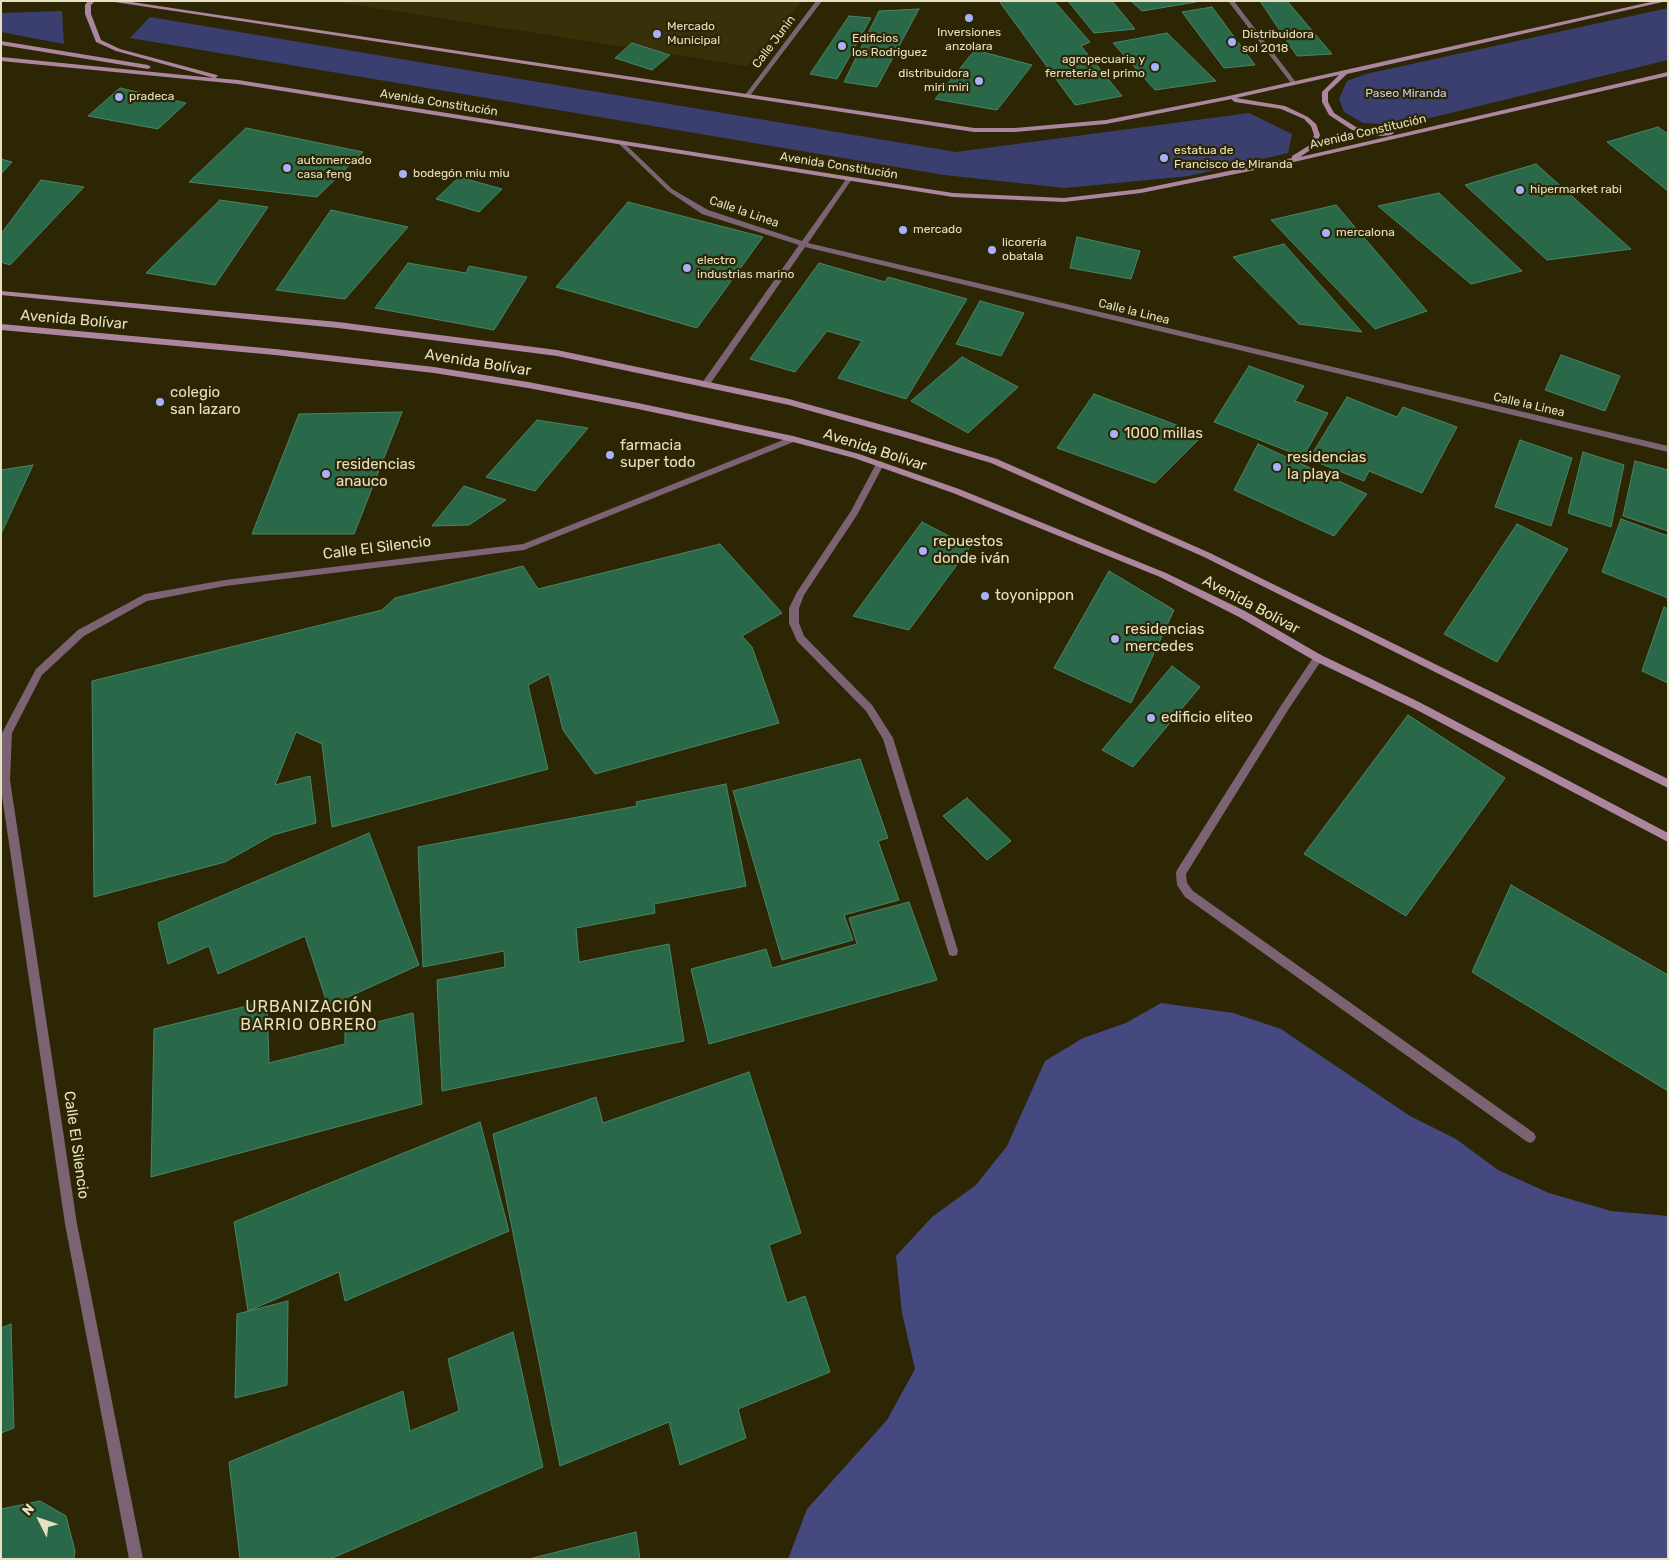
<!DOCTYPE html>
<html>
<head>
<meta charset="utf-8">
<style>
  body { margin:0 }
  #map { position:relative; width:1669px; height:1560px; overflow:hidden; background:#2d2605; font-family:Rubik,sans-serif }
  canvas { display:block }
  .frame { position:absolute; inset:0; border:2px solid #e7e1c1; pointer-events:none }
  .north { position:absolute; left:15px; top:1495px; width:50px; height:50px; -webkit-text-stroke:4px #2d2605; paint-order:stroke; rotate:311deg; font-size:14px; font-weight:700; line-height:20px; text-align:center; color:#e7e1c1 }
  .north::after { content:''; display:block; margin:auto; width:18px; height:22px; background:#e7e1c1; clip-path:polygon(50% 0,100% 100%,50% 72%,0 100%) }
</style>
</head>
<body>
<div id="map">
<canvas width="1669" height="1560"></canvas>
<div class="frame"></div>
<div class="north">N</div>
</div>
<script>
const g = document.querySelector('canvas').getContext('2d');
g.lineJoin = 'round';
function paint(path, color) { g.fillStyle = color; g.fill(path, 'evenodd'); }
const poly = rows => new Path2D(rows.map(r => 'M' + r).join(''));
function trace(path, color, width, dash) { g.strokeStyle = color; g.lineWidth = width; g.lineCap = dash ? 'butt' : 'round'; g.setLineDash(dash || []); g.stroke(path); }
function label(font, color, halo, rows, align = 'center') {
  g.font = font + ' Rubik,sans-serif'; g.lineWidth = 4.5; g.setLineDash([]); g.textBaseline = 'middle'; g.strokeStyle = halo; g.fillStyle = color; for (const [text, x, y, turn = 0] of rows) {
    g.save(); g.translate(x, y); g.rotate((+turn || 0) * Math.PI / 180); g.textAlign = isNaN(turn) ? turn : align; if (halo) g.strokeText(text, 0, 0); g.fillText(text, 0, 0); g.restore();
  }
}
const built = poly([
  [330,1,803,1,747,66]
]);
const green = poly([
  [1668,8,1668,60,1401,125,1363,123,1344,112,1339,99,1347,81,1366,74],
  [62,11,64,44,1,32,1,13],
  [150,17,956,152,1249,113,1292,134,1288,153,1189,176,1065,188,944,175,130,38]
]);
const forest = poly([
  [1161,1003,1233,1013,1281,1029,1410,1116,1456,1139,1498,1170,1549,1193,1611,1211,1668,1216,1668,1559,788,1559,807,1509,887,1420,915,1369,902,1313,896,1256,932,1217,976,1185,1007,1146,1045,1061,1083,1038,1126,1023]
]);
const building = poly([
  [999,1,1054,1,1090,42,1081,46,1122,96,1075,105,999,1],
  [1068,1,1112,1,1135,29,1094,33,1068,1],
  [1131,1,1196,1,1196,2,1142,11,1131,1],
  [1260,1,1287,1,1332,54,1297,56,1260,1],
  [1212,7,1255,65,1224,68,1182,12,1212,7],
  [919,9,877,87,844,82,879,11,919,9],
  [849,16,871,18,837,79,810,74,849,16],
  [1167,33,1216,81,1155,90,1113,43,1167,33],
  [632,43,670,55,652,70,615,58,632,43],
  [975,50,1032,65,997,110,935,99,975,50],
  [120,88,186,103,158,129,88,116,120,88],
  [1658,127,1668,134,1668,191,1607,142,1658,127],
  [246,128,363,152,317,197,189,182,246,128],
  [1,159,12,162,1,174,1,159],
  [1536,164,1631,249,1547,260,1465,185,1536,164],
  [459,177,502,189,479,212,436,199,459,177],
  [41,180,84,187,10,265,1,262,1,234,41,180],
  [1439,193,1522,271,1471,284,1378,206,1439,193],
  [220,200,268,207,215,285,146,273,220,200],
  [628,202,763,237,697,328,556,287,628,202],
  [1336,205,1427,311,1375,329,1271,220,1336,205],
  [331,210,408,227,345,299,276,290,331,210],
  [1077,237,1140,251,1131,279,1070,268,1077,237],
  [1284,244,1362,332,1299,324,1233,257,1284,244],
  [408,263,466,273,469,266,527,277,494,330,375,308,408,263],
  [819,263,885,282,888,277,967,299,906,399,838,378,862,341,827,331,795,372,750,359,819,263],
  [980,301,1024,313,1001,356,956,344,980,301],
  [1561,355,1620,376,1605,411,1545,390,1561,355],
  [962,357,1018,387,968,433,911,401,962,357],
  [1249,366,1304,386,1295,401,1328,413,1303,457,1214,422,1249,366],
  [1094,394,1203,435,1155,483,1057,448,1094,394],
  [1347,397,1397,417,1403,407,1457,427,1422,493,1369,471,1364,481,1309,459,1347,397],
  [402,412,354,534,252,534,299,414,402,412],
  [537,420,588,428,535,491,486,477,537,420],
  [1520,440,1572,458,1551,526,1495,507,1520,440],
  [1258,444,1367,494,1334,536,1234,490,1258,444],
  [1583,452,1624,465,1611,527,1568,513,1583,452],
  [1635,461,1668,470,1668,531,1623,516,1635,461],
  [33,465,1,534,1,470,33,465],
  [464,486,506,500,469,525,432,526,464,486],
  [1621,519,1668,536,1668,598,1602,572,1621,519],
  [922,522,970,547,909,630,853,616,922,522],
  [1517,524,1568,549,1497,662,1444,634,1517,524],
  [720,544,782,613,742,636,752,647,779,723,595,774,563,730,549,674,528,685,548,769,332,827,322,744,296,732,275,785,310,776,316,823,273,835,225,862,94,897,92,681,382,610,395,598,523,566,538,589,720,544],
  [1109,571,1174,610,1131,703,1054,668,1109,571],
  [1664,607,1668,609,1668,683,1642,671,1664,607],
  [1172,666,1200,687,1133,767,1102,750,1172,666],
  [1408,715,1505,778,1406,916,1304,854,1408,715],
  [860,759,888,838,878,841,899,900,844,915,853,940,782,960,733,791,860,759],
  [726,784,746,886,654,904,655,913,576,928,579,962,669,944,684,1041,442,1091,437,980,505,967,504,951,423,967,418,847,637,806,636,802,726,784],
  [967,798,1011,841,987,860,943,816,967,798],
  [369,833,419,965,328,1006,305,936,218,974,209,946,168,964,158,923,369,833],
  [1511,885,1668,975,1668,1091,1472,972,1511,885],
  [909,902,937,980,709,1044,691,969,766,949,772,968,857,944,849,918,909,902],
  [267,1001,269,1063,345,1044,345,1030,413,1013,422,1104,151,1177,154,1029,267,1001],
  [749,1072,801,1233,769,1245,787,1303,805,1296,830,1372,738,1409,746,1438,680,1465,669,1422,560,1466,493,1134,596,1097,603,1123,749,1072],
  [480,1122,509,1231,345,1301,339,1272,248,1311,234,1222,480,1122],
  [288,1301,287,1385,235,1398,237,1314,288,1301],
  [11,1324,14,1428,1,1433,1,1328,11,1324],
  [513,1332,543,1467,330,1559,240,1559,229,1462,403,1391,410,1431,459,1411,448,1359,513,1332],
  [40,1501,66,1516,75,1551,74,1559,1,1559,1,1509,40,1501],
  [636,1532,640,1559,529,1559,636,1532]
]);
const lane = poly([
  [880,461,884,464,857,515,804,595,799,608,799,623,804,636,872,705,893,738,958,951,957,955,953,956,949,955,948,951,883,739,866,711,797,641,789,623,789,608,797,592,851,511,877,462,880,461],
  [1318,654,1321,655,1323,658,1321,661,1288,710,1186,874,1187,883,1193,891,1534,1133,1536,1137,1534,1141,1530,1143,1526,1141,1185,897,1177,885,1176,873,1177,870,1282,704,1315,655,1318,654]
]);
const street = poly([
  [816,1,822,1,749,97,745,97,745,95,816,1],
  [1228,1,1234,1,1295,81,1295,83,1291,83,1228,1],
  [619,142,623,142,672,189,708,210,802,241,847,178,849,177,852,179,808,243,1668,446,1668,452,805,247,708,387,702,387,702,383,799,245,702,214,668,191,619,144,619,142],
  [793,436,797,439,796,441,524,550,225,586,147,601,84,636,42,675,12,733,10,780,77,1224,143,1559,129,1559,65,1224,1,789,2,733,36,669,78,630,145,594,225,580,523,544,793,436]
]);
const secondary = poly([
  [88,1,95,1,91,5,91,14,101,40,120,49,217,75,218,76,215,78,238,80,953,193,1064,198,1141,189,1292,158,1292,156,1310,145,1314,135,1311,126,1304,119,1281,109,1235,102,1233,101,1232,99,1106,124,1015,132,974,132,108,1,125,1,974,128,1015,128,1106,120,1224,97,1655,1,1667,1,1347,74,1328,92,1328,102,1334,113,1356,127,1381,132,1393,132,1394,133,1391,135,1381,136,1352,130,1329,115,1322,102,1322,92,1339,75,1236,98,1285,106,1308,117,1316,124,1320,135,1316,146,1300,157,1668,72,1668,76,1285,164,1141,193,1064,202,953,197,238,84,1,61,1,57,214,78,116,51,96,42,85,14,85,5,88,1],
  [1,41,148,65,151,67,148,69,1,45,1,41],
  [1,291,338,322,557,350,789,399,911,433,997,459,1210,553,1668,779,1668,788,1204,557,991,463,907,438,789,405,557,356,338,328,1,295,1,291],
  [1,324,275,349,434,367,528,382,638,403,793,436,859,454,959,489,1166,573,1245,611,1321,655,1419,702,1668,833,1668,842,1413,708,1315,661,1239,617,1160,577,953,493,854,458,793,442,638,409,528,388,434,373,275,355,1,330,1,324]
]);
const markers = [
  [969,18,5,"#a7b1fc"],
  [657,34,5,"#a7b1fc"],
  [1232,42,5,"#a7b1fc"],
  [842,46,5,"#a7b1fc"],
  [1155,67,5,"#a7b1fc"],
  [979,81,5,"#a7b1fc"],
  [119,97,5,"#a7b1fc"],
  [1164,158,5,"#a7b1fc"],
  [287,168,5,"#a7b1fc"],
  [403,174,5,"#a7b1fc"],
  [1520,190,5,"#a7b1fc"],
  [903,230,5,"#a7b1fc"],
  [1326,233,5,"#a7b1fc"],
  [992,250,5,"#a7b1fc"],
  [687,268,5,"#a7b1fc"],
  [160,402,5,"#a7b1fc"],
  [1114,434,5,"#a7b1fc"],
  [610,455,5,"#a7b1fc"],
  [1277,467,5,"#a7b1fc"],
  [326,474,5,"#a7b1fc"],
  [923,551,5,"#a7b1fc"],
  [985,596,5,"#a7b1fc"],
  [1115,639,5,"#a7b1fc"],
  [1151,718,5,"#a7b1fc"]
];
const farPoinames = [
  ["Mercado",667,27],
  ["Municipal",667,41],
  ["Inversiones",969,33,"center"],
  ["anzolara",969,47,"center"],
  ["Distribuidora",1242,35],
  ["sol 2018",1242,49],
  ["Edificios",852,39],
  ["los Rodriguez",852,53],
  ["agropecuaria y",1145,60,"right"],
  ["ferretería el primo",1145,74,"right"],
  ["distribuidora",969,74,"right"],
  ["miri miri",969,88,"right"],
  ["pradeca",129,97],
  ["estatua de",1174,151],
  ["Francisco de Miranda",1174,165],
  ["automercado",297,161],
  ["casa feng",297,175],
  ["bodegón miu miu",413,174],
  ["hipermarket rabi",1530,190],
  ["mercado",913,230],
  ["mercalona",1336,233],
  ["licorería",1002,243],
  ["obatala",1002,257],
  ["electro",697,261],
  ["industrias marino",697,275]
];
const farStreetnames = [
  ["Calle Junin",774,42,-53],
  ["Avenida Constitución",439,103,9],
  ["Avenida Constitución",1368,132,-13],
  ["Avenida Constitución",839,166,9],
  ["Calle la Linea",744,212,19],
  ["Calle la Linea",1134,312,14],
  ["Calle la Linea",1529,405,13]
];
const farParknames = [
  ["Paseo Miranda",1406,94]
];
const streetNames = [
  ["Avenida Bolívar",74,320,5],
  ["Avenida Bolívar",478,363,9],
  ["Avenida Bolívar",875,450,18],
  ["Calle El Silencio",377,548,-7],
  ["Avenida Bolívar",1251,605,28],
  ["Calle El Silencio",76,1145,82]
];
const poiNames = [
  ["colegio",170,393],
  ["san lazaro",170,410],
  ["1000 millas",1124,434],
  ["farmacia",620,446],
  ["super todo",620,463],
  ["residencias",1287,458],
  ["la playa",1287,475],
  ["residencias",336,465],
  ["anauco",336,482],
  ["repuestos",933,542],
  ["donde iván",933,559],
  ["toyonippon",995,596],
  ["residencias",1125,630],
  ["mercedes",1125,647],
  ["edificio eliteo",1161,718]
];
const neighbourhoodNames = [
  ["URBANIZACIÓN",309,1007],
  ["BARRIO OBRERO",309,1025]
];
paint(built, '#383009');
paint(green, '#3b3f6f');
paint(forest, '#45497f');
paint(building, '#296848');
trace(building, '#488664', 1);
paint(lane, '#7b6373');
paint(street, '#7b6373');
paint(secondary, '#ac859f');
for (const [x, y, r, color] of markers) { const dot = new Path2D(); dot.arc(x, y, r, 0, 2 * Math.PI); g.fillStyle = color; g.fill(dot); trace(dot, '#2d2605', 2); }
label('12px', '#e7e1c1', '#2d2605', farPoinames, 'left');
label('12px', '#e7e1c1', '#2d2605', farStreetnames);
label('12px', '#c9cef0', '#2d2605', farParknames);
label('15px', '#e7e1c1', '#2d2605', streetNames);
label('15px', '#e7e1c1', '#2d2605', poiNames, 'left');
g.letterSpacing = '1px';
label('16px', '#e7e1c1', '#2d2605', neighbourhoodNames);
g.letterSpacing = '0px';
</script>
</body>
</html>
